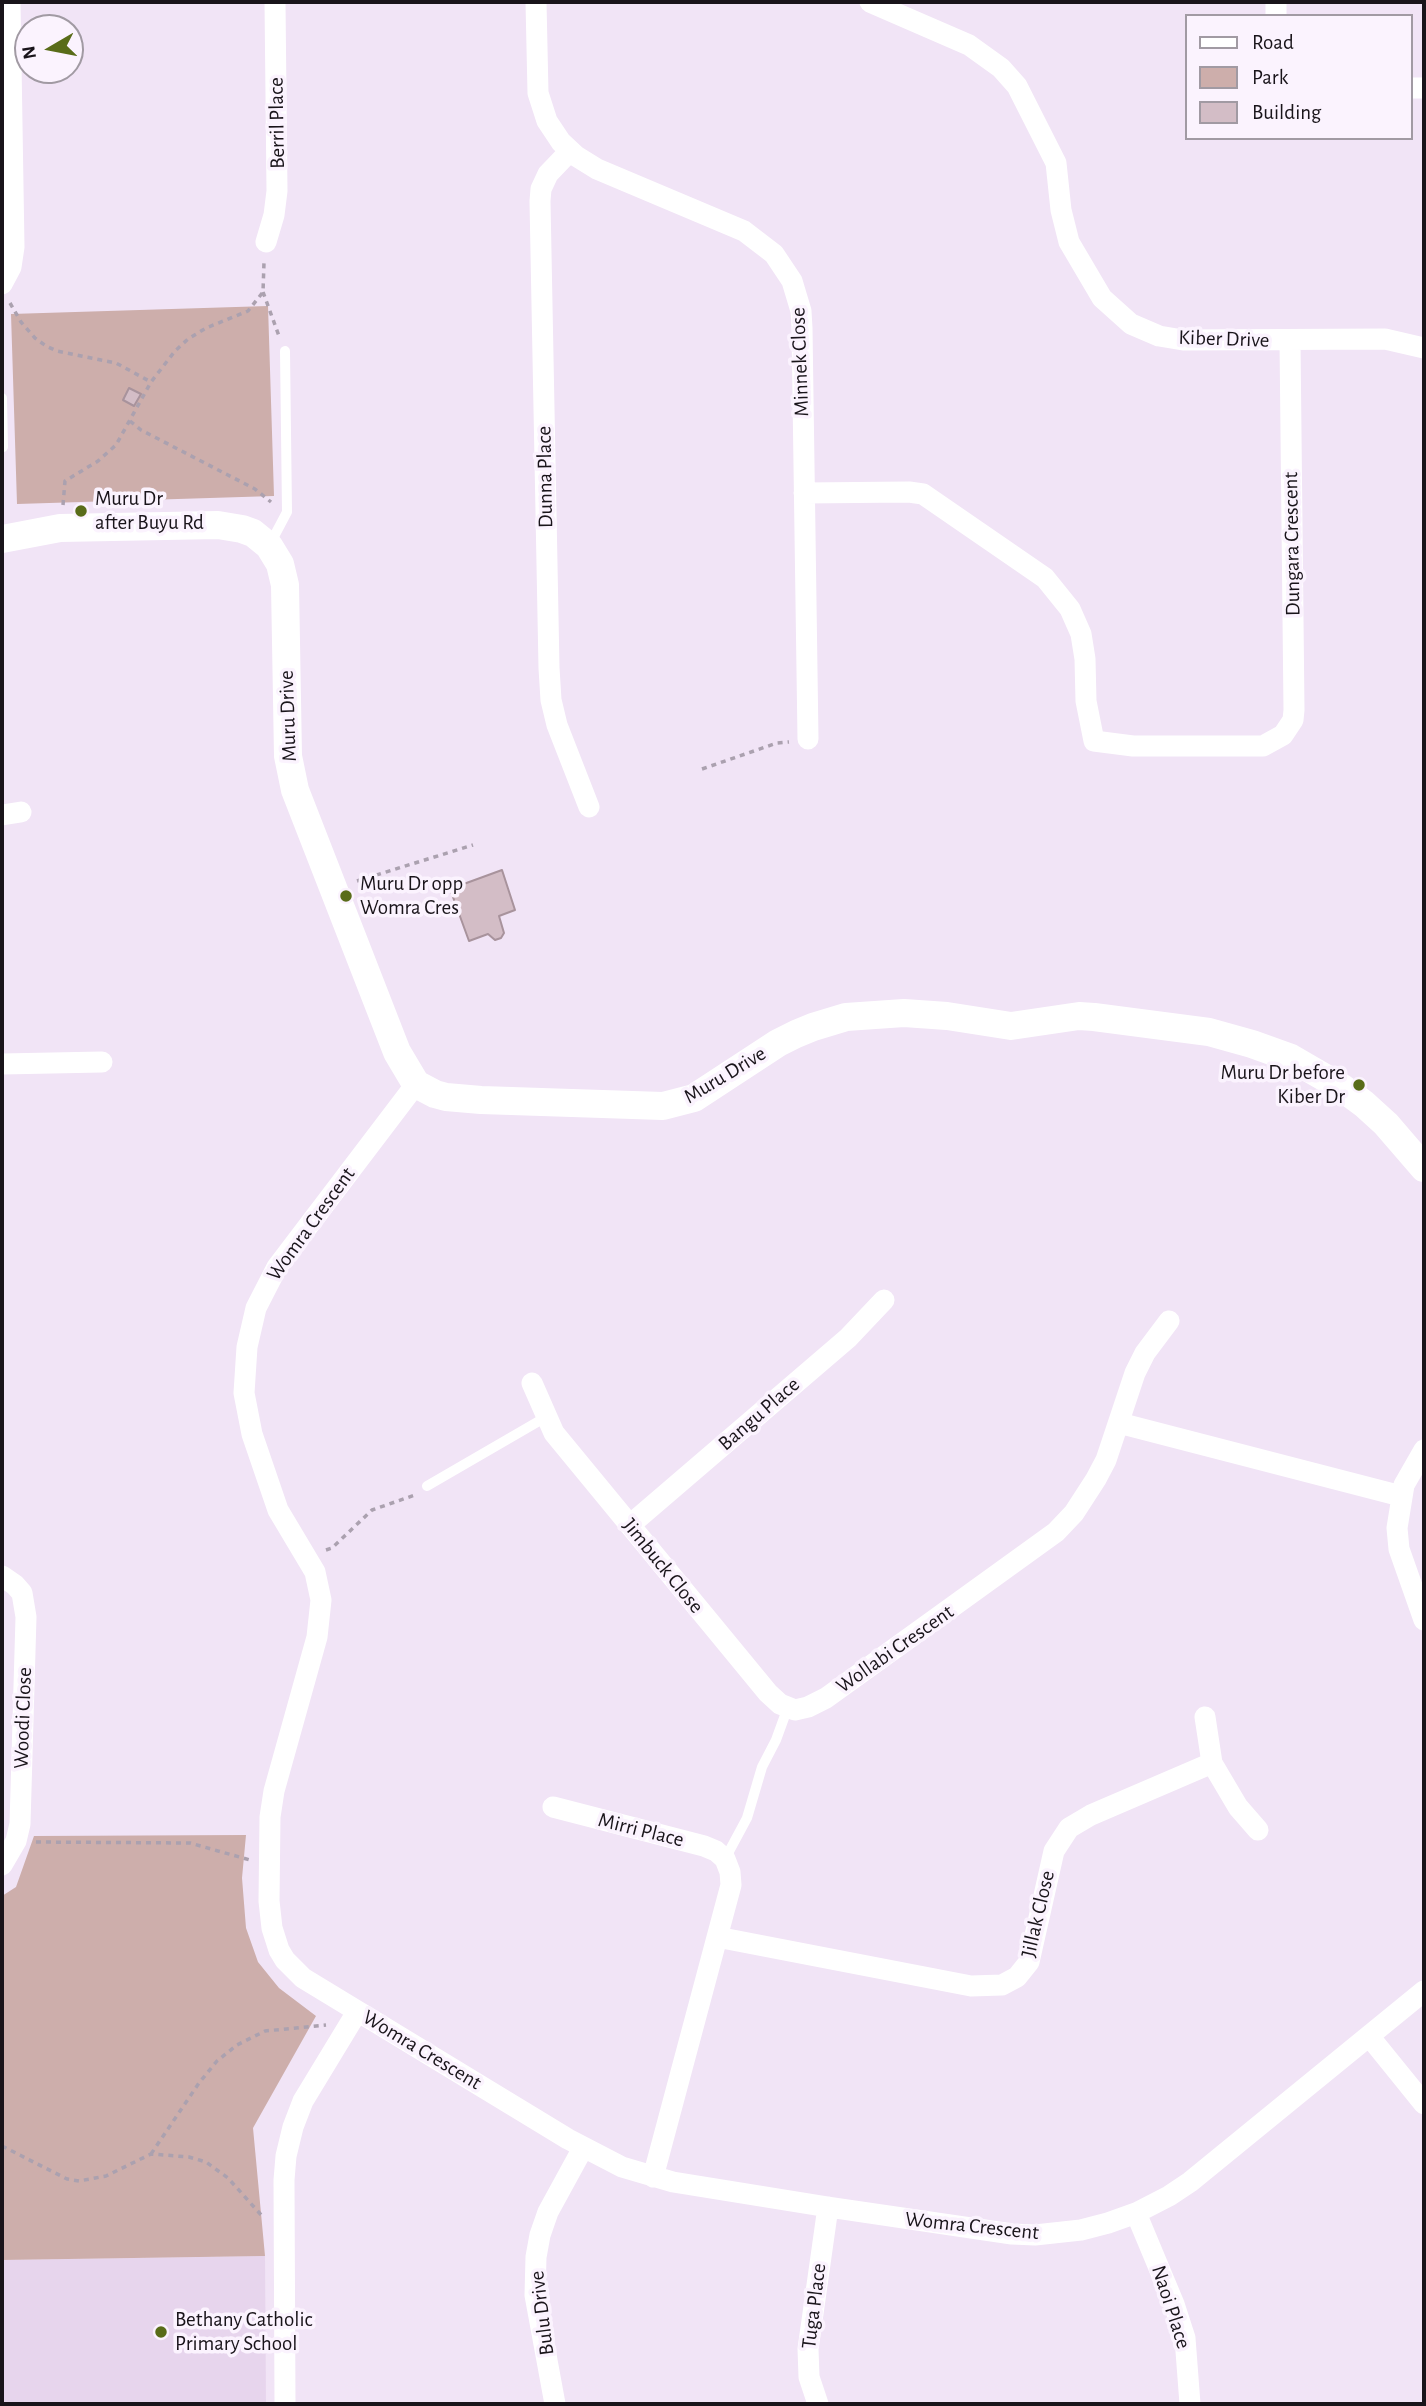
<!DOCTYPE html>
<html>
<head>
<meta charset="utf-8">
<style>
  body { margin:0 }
  #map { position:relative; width:1426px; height:2406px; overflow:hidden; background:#f1e4f6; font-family:"Alegreya Sans",sans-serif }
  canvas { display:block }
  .frame { position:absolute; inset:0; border:4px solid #19141a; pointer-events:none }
  .legend { position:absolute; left:1185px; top:14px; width:228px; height:126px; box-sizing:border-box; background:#fbf3fe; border:2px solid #a19aa3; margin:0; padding:9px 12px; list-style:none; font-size:21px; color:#19141a }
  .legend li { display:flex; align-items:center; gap:14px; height:35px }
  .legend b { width:35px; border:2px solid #a19aa3 }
  .north { position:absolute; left:14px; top:14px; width:70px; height:70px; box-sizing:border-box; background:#fbf3fe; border:2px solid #a19aa3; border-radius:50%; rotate:260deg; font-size:19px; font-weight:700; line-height:28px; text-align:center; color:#19141a }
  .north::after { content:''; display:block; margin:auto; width:24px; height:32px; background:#596c19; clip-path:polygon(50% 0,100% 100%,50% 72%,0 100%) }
</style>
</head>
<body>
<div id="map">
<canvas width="1426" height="2406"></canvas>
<div class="frame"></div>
<ul class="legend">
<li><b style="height:9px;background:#fff"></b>Road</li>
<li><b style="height:19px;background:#cdaeab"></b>Park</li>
<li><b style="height:19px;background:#d3bdc6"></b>Building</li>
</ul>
<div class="north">N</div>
</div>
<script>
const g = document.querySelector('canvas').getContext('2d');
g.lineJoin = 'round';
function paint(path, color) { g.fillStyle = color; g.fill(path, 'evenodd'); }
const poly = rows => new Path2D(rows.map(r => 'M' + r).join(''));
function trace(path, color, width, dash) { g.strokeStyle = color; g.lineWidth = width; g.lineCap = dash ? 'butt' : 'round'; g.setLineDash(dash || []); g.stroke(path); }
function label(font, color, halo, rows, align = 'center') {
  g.font = font + ' "Alegreya Sans",sans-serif'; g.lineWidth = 7; g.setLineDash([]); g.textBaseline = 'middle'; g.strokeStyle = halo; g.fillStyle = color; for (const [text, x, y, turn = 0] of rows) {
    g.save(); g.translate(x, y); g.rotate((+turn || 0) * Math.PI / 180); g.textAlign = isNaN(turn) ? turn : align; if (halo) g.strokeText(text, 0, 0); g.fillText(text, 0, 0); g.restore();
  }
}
const built = poly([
  [265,2256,266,2404,2,2404,2,2260]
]);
const green = poly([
  [268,306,274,496,17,504,11,314],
  [246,1835,242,1878,246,1928,258,1962,279,1988,316,2016,253,2128,265,2256,2,2260,2,1896,16,1887,34,1836]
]);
const building = poly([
  [129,388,141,394,134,406,123,400,129,388],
  [502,870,515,910,499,916,504,933,501,938,495,940,488,934,469,941,450,889,502,870]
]);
const path = poly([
  [263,292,279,336],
  [10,303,21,322,35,338,46,346,57,351,116,363,151,382],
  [130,421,141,430,255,489,271,502],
  [63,505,65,481,98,461,116,445,151,382,175,351,188,339,206,328,248,311,263,292,264,262],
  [702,769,777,743,789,742],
  [357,881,473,845],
  [326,1550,332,1548,372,1510,415,1495],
  [36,1842,190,1843,250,1860],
  [2,2146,67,2179,79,2181,106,2176,151,2154,189,2157,206,2162,228,2178,263,2217],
  [151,2154,199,2083,217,2061,237,2045,265,2031,326,2025]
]);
const service = poly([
  [2,398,3,447],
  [269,546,287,512,285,351],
  [427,1486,546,1417],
  [725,1859,747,1818,762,1767,776,1740,788,1707]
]);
const minor = poly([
  [536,2,538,93,547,121,561,142,576,156,597,169,744,231,774,254,792,281,801,311,802,328,808,739],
  [870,2,969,45,1001,68,1017,86,1056,163,1061,210,1069,242,1102,298,1131,324,1159,336,1183,340,1385,339,1424,348],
  [1276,2,1276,16],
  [1410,88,1424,88],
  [570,151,548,174,541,189,540,201,549,668,551,700,557,725,589,807],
  [266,242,274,215,277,191,275,2],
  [2,284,11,267,14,247,10,2],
  [804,493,909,492,923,494,1045,578,1070,609,1081,634,1085,659,1086,701,1094,741,1133,746,1263,746,1283,735,1293,720,1294,710,1290,341],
  [2,815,21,812],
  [2,1064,102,1062],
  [416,1084,277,1267,256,1308,247,1347,244,1393,252,1434,278,1510,315,1572,321,1600,317,1637,274,1791,270,1817,269,1901,272,1928,279,1950,285,1960,303,1978,568,2139,622,2167,673,2182,828,2207,1012,2234,1035,2235,1081,2230,1108,2223,1136,2213,1169,2196,1190,2182,1424,1991],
  [532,1383,554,1433,768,1693,780,1704,795,1710,808,1707,826,1698,1056,1532,1074,1513,1096,1479,1106,1460,1135,1373,1145,1353,1169,1321],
  [1119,1423,1401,1496],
  [1424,1450,1404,1485,1397,1528,1399,1549,1424,1620],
  [630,1525,848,1338,884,1300],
  [2,1576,15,1585,22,1593,26,1617,20,1824,16,1841,2,1865],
  [1205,1717,1212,1763,1238,1807,1258,1830],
  [553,1807,704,1846,716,1851,725,1859,730,1872,731,1885,653,2177],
  [717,1937,971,1986,1002,1985,1017,1977,1029,1962,1054,1851,1069,1828,1091,1815,1212,1763],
  [1369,2036,1424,2104],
  [1136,2213,1174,2304,1185,2338,1190,2404],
  [285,2404,284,2180,286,2156,293,2127,303,2101,357,2012],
  [555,2404,535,2295,536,2257,540,2235,548,2212,583,2148],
  [818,2404,809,2377,808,2349,828,2207]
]);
const tertiary = poly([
  [2,539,60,528,218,525,242,529,253,533,269,546,280,564,285,585,288,756,295,790,397,1052,416,1084,435,1094,446,1097,481,1100,663,1106,694,1098,778,1043,796,1034,813,1027,846,1017,904,1013,947,1016,1011,1026,1079,1016,1094,1017,1209,1032,1252,1044,1291,1058,1341,1087,1364,1104,1386,1124,1424,1168]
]);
const markers = [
  [81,511,7,"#596c19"],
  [346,896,7,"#596c19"],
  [1359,1085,7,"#596c19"],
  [161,2332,7,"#596c19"]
];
const streetNames = [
  ["Berril Place",277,123,-91],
  ["Kiber Drive",1224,339,2],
  ["Minnek Close",800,362,-92],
  ["Dunna Place",545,477,-91],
  ["Dungara Crescent",1292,544,-91],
  ["Muru Drive",288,716,-92],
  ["Muru Drive",725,1075,-31],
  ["Womra Crescent",311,1224,-54],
  ["Bangu Place",759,1414,-41],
  ["Jimbuck Close",663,1566,51],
  ["Wollabi Crescent",895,1649,-35],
  ["Woodi Close",23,1718,-88],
  ["Mirri Place",641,1830,14],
  ["Jillak Close",1038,1914,-77],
  ["Womra Crescent",422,2050,31],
  ["Womra Crescent",972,2226,6],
  ["Tuga Place",814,2306,-83],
  ["Naoi Place",1171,2307,72],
  ["Bulu Drive",542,2313,-97]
];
const poiNames = [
  ["Muru Dr",95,499],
  ["after Buyu Rd",95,523],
  ["Muru Dr opp",360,884],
  ["Womra Cres",360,908],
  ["Muru Dr before",1345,1073,"right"],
  ["Kiber Dr",1345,1097,"right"],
  ["Bethany Catholic",175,2320],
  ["Primary School",175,2344]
];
paint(built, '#e7d5ed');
paint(green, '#cdaeab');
paint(building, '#d3bdc6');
trace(building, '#a8939c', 2);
trace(path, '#aba1af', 3.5, [5, 5]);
trace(service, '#fff', 10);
trace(minor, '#fff', 21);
trace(tertiary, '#fff', 28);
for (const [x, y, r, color] of markers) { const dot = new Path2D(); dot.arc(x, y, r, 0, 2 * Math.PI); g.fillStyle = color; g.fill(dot); trace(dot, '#fbf3fe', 2.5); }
label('21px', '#19141a', '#fbf3fe', streetNames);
label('21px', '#19141a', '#fbf3fe', poiNames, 'left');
</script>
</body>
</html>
